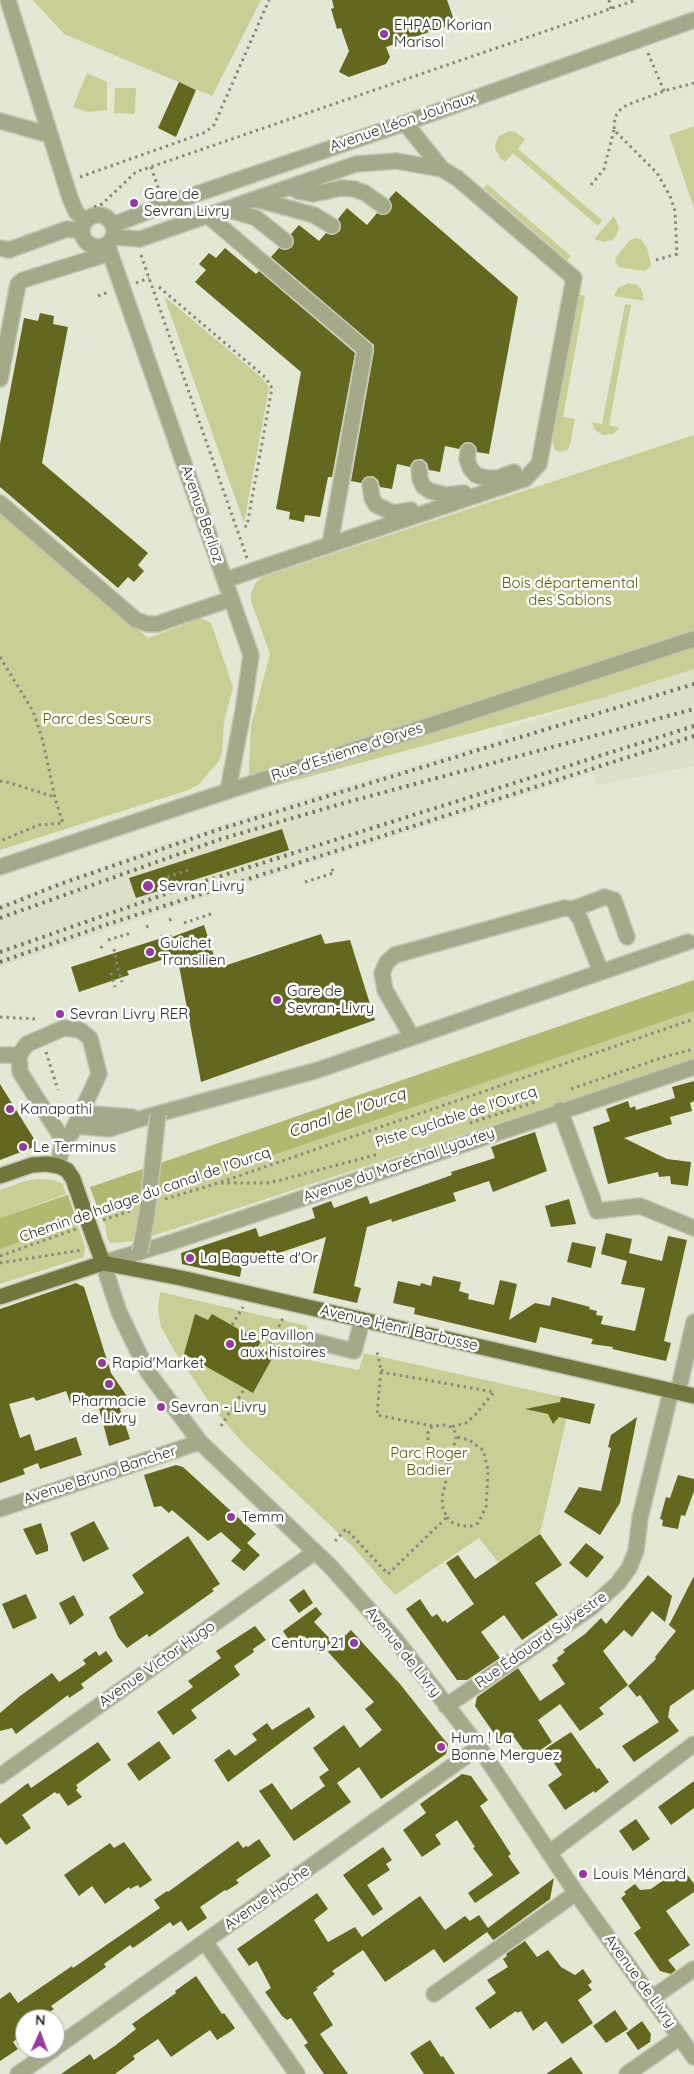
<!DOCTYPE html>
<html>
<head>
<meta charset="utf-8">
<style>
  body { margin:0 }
  #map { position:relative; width:694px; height:2074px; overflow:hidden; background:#e5e7d5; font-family:Quicksand,sans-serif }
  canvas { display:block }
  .north { position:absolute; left:15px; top:2009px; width:50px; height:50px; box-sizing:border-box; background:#fff; border:1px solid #aaaba8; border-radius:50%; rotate:2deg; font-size:14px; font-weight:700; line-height:20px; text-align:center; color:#2b2c25 }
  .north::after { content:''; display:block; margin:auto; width:18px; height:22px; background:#9639a3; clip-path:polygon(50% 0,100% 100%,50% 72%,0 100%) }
</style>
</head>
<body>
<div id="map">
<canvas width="694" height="2074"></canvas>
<div class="north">N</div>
</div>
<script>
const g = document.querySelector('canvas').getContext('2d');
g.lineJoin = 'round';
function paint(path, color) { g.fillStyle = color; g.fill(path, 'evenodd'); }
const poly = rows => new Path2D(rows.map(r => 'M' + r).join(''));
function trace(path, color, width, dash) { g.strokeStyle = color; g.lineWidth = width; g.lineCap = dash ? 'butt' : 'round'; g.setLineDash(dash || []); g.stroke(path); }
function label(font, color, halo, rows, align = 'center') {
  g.font = font + ' Quicksand,sans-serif'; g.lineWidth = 5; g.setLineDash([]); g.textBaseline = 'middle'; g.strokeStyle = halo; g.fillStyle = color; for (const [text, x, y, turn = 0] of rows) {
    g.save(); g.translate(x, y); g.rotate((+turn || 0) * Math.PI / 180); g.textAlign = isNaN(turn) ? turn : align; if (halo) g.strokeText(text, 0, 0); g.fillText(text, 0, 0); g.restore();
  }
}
const built = poly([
  [694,669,694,766,597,785,593,773,174,907,0,967,0,904,150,848,289,803,504,738,502,730]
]);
const green = poly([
  [33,0,261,0,212,96,64,34],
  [87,73,107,82,107,110,88,112,73,107],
  [115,88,136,88,135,114,114,113],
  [694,126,694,208,669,135],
  [509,131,515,132,525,139,518,149,602,220,598,226,513,153,505,162,500,158,495,148,496,142,499,136],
  [487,184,571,256,567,260,483,188],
  [614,216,619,227,616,236,612,240,603,242,594,239],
  [636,238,641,239,647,248,651,264,650,267,644,271,619,267,615,262,617,256,630,240],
  [629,283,637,285,642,290,644,301,614,296,618,288],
  [579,294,585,296,563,417,575,419,570,445,568,449,561,452,555,450,552,440],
  [164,296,262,378,269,388,244,523],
  [625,304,631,305,609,425,620,428,613,434,603,435,595,430,591,422,602,424],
  [694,435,694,669,602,698,248,793,251,726,270,654,251,601,251,594,256,582,262,577],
  [0,511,148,638,201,618,211,623,233,687,224,722,222,753,219,761,198,785,188,790,0,850],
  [694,1011,694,1059,137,1241,110,1243,107,1238,105,1224,100,1215],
  [38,1179,54,1180,63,1184,66,1194,0,1218,0,1190,25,1181],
  [77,1223,85,1247,84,1257,0,1284,0,1249],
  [160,1292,308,1326,299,1358,359,1370,364,1353,571,1399,540,1534,499,1563,479,1538,395,1595,353,1547,244,1444,216,1412,174,1350,161,1327,158,1309]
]);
const water = poly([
  [694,980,694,1011,0,1249,0,1218]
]);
const pier = poly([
  [89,1185,101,1217,78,1225,67,1192]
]);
const building = poly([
  [332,0,447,0,455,23,386,47,390,57,386,64,349,77,339,72,349,51,341,28,337,29,331,9,334,8],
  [179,82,196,90,176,137,158,128],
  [396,191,518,297,489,454,477,452,476,447,470,442,464,443,459,449,445,446,440,472,429,470,427,463,422,459,414,460,410,467,397,464,392,489,380,487,378,480,373,476,365,477,361,483,351,481,374,351,374,345,271,257,279,248,284,250,292,247,294,242,291,234,299,225,319,241,326,233,332,235,340,231,341,226,338,219,347,208,367,225,377,213,382,215,387,214,392,207,389,199],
  [225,248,256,274,259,271,355,353,332,477,328,477,320,517,305,515,304,522,289,519,290,512,276,509,301,372,195,282,206,270,199,264,209,253,216,258],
  [40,313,54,316,53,324,68,327,42,463,148,553,138,565,144,571,134,582,128,577,118,588,0,487,0,444,24,318,38,321],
  [282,829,289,850,136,898,129,878],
  [204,925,218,968,321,934,325,944,350,940,375,1020,201,1082,177,955,127,971,129,975,79,992,71,967,171,935,172,937],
  [694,1081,694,1101,690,1103,692,1111,670,1117,672,1124,624,1138,667,1159,691,1162,688,1186,671,1184,670,1176,659,1177,658,1172,608,1184,593,1127,610,1121,606,1109,628,1101,630,1108,635,1106,636,1110,675,1098,672,1087],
  [0,1084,36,1142,34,1147,0,1160],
  [535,1132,547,1171,493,1192,489,1181,453,1193,456,1201,392,1222,391,1219,367,1227,354,1286,361,1288,357,1303,313,1293,326,1237,276,1254,277,1256,242,1266,240,1277,182,1264,181,1253,256,1228,259,1237,315,1218,312,1208,331,1201,334,1208,367,1196,370,1204,452,1175,451,1172,495,1158,491,1147],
  [569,1199,576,1224,551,1227,545,1206],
  [606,1233,632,1239,629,1253,662,1261,668,1236,687,1240,664,1341,671,1343,666,1361,612,1349,613,1347,591,1344,593,1339,540,1327,536,1343,414,1314,415,1308,393,1303,398,1281,420,1286,421,1283,431,1286,433,1276,461,1282,459,1291,469,1294,468,1299,494,1305,500,1280,517,1284,509,1320,535,1303,550,1306,552,1297,590,1307,589,1309,597,1311,596,1315,603,1316,601,1324,635,1331,645,1288,621,1284,627,1261,601,1254],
  [572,1242,596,1247,591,1268,567,1262],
  [76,1283,84,1287,111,1373,133,1405,120,1409,130,1439,109,1446,96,1397,72,1407,66,1391,36,1401,34,1397,9,1404,20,1438,30,1434,35,1451,76,1437,82,1455,40,1469,38,1463,23,1469,25,1474,0,1483,0,1309],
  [195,1314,208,1320,212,1314,261,1342,258,1346,274,1355,253,1393,184,1354],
  [561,1397,595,1404,590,1424,559,1417,553,1424,548,1414,525,1409,560,1402],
  [637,1417,620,1503,600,1535,564,1512,579,1487,601,1491,611,1448,608,1447,611,1435],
  [176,1465,183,1467,256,1534,247,1543,260,1555,244,1571,231,1561,244,1547,241,1550,221,1532,208,1541,172,1510,169,1513,161,1506,154,1507,144,1475],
  [678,1475,694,1479,694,1491,685,1516,681,1515,678,1529,662,1526,663,1520,660,1519,666,1497,670,1498],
  [94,1521,109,1549,83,1562,70,1533],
  [41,1523,48,1546,48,1551,36,1555,23,1529],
  [540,1534,562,1565,535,1583,558,1615,522,1640,504,1615,481,1632,500,1658,467,1680,457,1680,406,1609,420,1599,432,1617,437,1614,443,1622,445,1620,447,1623,474,1604,446,1563,458,1555,475,1579],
  [188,1536,220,1584,212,1589,214,1591,149,1637,147,1634,127,1648,118,1637,109,1617,144,1593,132,1575],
  [586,1543,604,1557,587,1578,569,1563],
  [648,1575,672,1596,665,1622,652,1611,632,1637,624,1630,603,1651,628,1685,599,1708,604,1714,580,1731,560,1704,538,1720,552,1742,529,1758,514,1737,502,1745,475,1706,477,1697,518,1668,540,1701,565,1684,552,1665,558,1661,557,1658,565,1652,563,1650,585,1634,601,1618,606,1624],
  [694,1576,694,1689,670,1706,668,1717,679,1731,634,1762,622,1746,659,1722,640,1695,637,1697,628,1686,656,1659,655,1657,676,1631,669,1625],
  [304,1589,313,1603,299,1613,289,1600],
  [26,1594,37,1618,13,1629,2,1604],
  [74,1595,84,1615,70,1625,59,1603],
  [316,1607,322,1614,314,1622,332,1641,319,1654,304,1636,296,1643,294,1640,291,1643,283,1631],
  [255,1626,266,1640,253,1649,254,1652,234,1666,240,1675,191,1710,197,1718,173,1735,157,1712,193,1687,188,1681,221,1658,216,1651],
  [351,1630,400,1684,442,1737,448,1744,446,1754,381,1799,359,1767,337,1783,351,1802,294,1841,259,1791,272,1783,291,1810,325,1786,319,1777,329,1770,313,1748,344,1725,360,1748,382,1730,365,1709,374,1702,328,1652],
  [96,1651,99,1656,106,1651,113,1661,81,1684,84,1688,69,1698,68,1695,16,1734,12,1728,0,1731,0,1713,20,1696,52,1673,59,1682,86,1664,83,1660],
  [309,1707,315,1717,228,1782,214,1760,229,1749,235,1756,257,1740,252,1734,267,1723,272,1730],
  [571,1732,597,1769,599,1768,609,1782,595,1793,594,1791,565,1810,548,1785,562,1775,545,1749],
  [159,1741,171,1758,139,1781,127,1764],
  [98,1742,111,1760,76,1785,78,1788,76,1790,82,1797,68,1806,59,1793,57,1794,55,1792,22,1815,31,1828,6,1845,0,1837,0,1804,28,1783,31,1788],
  [462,1774,471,1776,488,1800,480,1806,511,1854,508,1856,520,1873,475,1903,468,1893,493,1875,473,1848,475,1847,457,1820,435,1835,441,1844,422,1857,403,1830,426,1813,420,1804],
  [694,1781,694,1808,671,1825,658,1807],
  [636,1819,650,1839,633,1851,619,1831],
  [259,1839,271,1856,236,1880,239,1883,226,1891,225,1890,200,1907,207,1918,188,1931,181,1921,173,1926,170,1922,133,1948,130,1945,104,1964,106,1967,51,2006,54,2009,39,2019,25,2019,25,2033,13,2042,18,2049,0,2061,0,1999,10,1992,18,2003,72,1966,73,1968,160,1908,154,1900,167,1891,168,1892,238,1841,243,1848,246,1846,248,1847],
  [124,1842,152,1880,140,1888,138,1885,130,1889,129,1887,105,1904,92,1886,79,1896,64,1875,110,1843,114,1848],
  [383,1847,392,1860,386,1864,390,1870,367,1885,383,1909,373,1916,343,1875],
  [682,1867,694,1884,694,1892,666,1911,690,1945,668,1960,676,1970,671,1974,660,1971,634,1933,641,1928,621,1898,626,1894,624,1892,635,1884,640,1890,651,1889],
  [554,1878,550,1899,495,1939,493,1940,487,1932,444,1963,434,1949,385,1982,363,1950,332,1971,335,1974,316,1988,318,1989,313,1993,333,2025,320,2034,348,2074,324,2074,304,2045,308,2043,291,2018,287,2020,282,2016,265,1992,271,1988,257,1961,249,1966,237,1949,317,1893,328,1909,314,1920,328,1942,355,1927,362,1937,420,1896,445,1930,465,1916,470,1921,479,1915,488,1928],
  [525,1941,537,1957,548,1950,561,1967,575,1975,583,1969,592,1982,588,1985,592,1990,578,2000,593,2023,562,2044,546,2021,533,2031,521,2011,517,2013,516,2011,490,2029,475,2008,496,1993,487,1980,508,1967,503,1959,507,1956,506,1954],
  [196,1976,222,2014,224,2013,235,2028,230,2032,217,2040,210,2030,171,2057,158,2039,133,2056,135,2059,115,2074,61,2074,90,2054,94,2060,116,2045,136,2029,132,2024,176,1993,175,1991],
  [615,2010,628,2029,606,2043,593,2026],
  [642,2021,651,2034,650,2042,638,2050,626,2033],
  [430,2040,441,2057,443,2056,455,2074,424,2074,410,2053],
  [571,2057,583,2074,546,2074]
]);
const path = poly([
  [609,0,611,9],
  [648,53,664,91],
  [151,167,159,190],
  [80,177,206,132,214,125,269,0],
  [591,185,604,169,614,130],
  [94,207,102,204,136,172,636,0],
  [141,255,247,558],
  [656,260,677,254,675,211,670,196,657,173,614,130,615,117,620,110,627,105,664,91,694,83],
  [136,283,149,278],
  [159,287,265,377,272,388,247,526,243,527],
  [98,296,109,292],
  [0,657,33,711,43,741,55,798,63,823,39,825,0,841],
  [0,781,7,782,55,797],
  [161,879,192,869],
  [305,882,334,873,332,869],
  [169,920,172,919],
  [184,923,214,913],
  [146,927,149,926],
  [162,935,169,957],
  [108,940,131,933],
  [101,946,102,949],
  [114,949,118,970,122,982],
  [111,973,115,987],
  [0,1017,35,1019,36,1022],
  [46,1052,58,1090],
  [571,1089,667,1056,694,1049],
  [470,1123,535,1102],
  [221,1183,267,1183,281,1180,379,1154],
  [165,1199,218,1183,694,1019],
  [103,1220,133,1210],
  [0,1256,76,1229],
  [0,1263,82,1250],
  [232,1325,243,1307],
  [267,1350,284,1316],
  [381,1370,387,1373,494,1392,475,1415,466,1423,451,1427],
  [221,1426,245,1388],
  [432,1426,427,1434,430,1449,442,1460,450,1464],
  [447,1517,453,1523,462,1526,471,1526,478,1523,486,1507,488,1470,483,1450,469,1440,457,1437],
  [335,1541,346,1529,388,1574,447,1517,443,1509,442,1498,456,1437,455,1432,451,1427,445,1425,432,1426,377,1415,381,1370,377,1352]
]);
const minor = poly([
  [8,0,70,198,76,212,85,221],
  [0,121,50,135],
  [290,187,298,191,313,194,342,188,354,189,365,193,383,206],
  [255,199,314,215,332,226],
  [226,209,256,218,285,241],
  [207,215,365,349,330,544],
  '82 231a16 16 0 1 1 32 0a16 16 0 1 1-32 0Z',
  [113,225,164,205,405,123,694,20],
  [113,237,140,239,356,164,396,161,442,169],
  [107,244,251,655,243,711,228,791],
  [0,248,9,250,67,229,82,231],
  [0,379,18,284,23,280,110,253],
  [468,451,467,459,470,468,476,475,486,478,498,478,514,472],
  [419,468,420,479,423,486,430,491,446,495,464,493],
  [370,485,372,498,376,505,393,513,411,510],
  [0,503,136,620,148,624,157,624,231,599],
  [225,580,525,479,539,464,574,278,457,178,442,169,405,123],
  [0,867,228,791,694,639],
  [573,909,605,897,614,900,627,937],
  [412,1037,385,990,382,973,387,962,395,955,564,908,573,909,580,919,601,972],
  [0,1055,19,1055],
  [694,1067,172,1242,103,1263,119,1312,148,1372,162,1391,200,1442,330,1566,396,1640,479,1747,576,1893,694,2057],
  [560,1110,597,1211,640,1206,694,1228],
  [80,1113,132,1117],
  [75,1126,109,1129,143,1118,318,1070,688,942],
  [58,1166,63,1140,71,1134,99,1074,90,1038,80,1030,64,1028,27,1044,19,1055,20,1072,63,1140],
  [309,1340,354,1351,362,1320],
  [678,1392,694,1322],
  [0,1509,200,1442],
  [446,1706,592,1607,618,1583,629,1568,636,1551,640,1518,671,1391],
  [0,1776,315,1552],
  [549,1853,694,1744],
  [205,1942,297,2074],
  [434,1994,576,1893],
  [652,1998,694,1969],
  [55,2048,479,1747],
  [18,2074,54,2049],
  [627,2074,680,2037]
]);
const major = poly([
  [0,1176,32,1165,47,1164,58,1166,67,1170,73,1179],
  [93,1236,103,1263],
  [0,1297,103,1263,181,1278,694,1396]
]);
const rail = poly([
  [0,908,63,883,217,830,694,684],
  [0,918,221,839,344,803,694,709],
  [0,952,177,890,694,726],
  [0,962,108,924,694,736]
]);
const minorBridge = poly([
  [140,1252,147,1214,158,1114]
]);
const majorBridge = poly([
  [73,1179,93,1236]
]);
const markers = [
  [384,34,5,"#9639a3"],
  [134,203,5,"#9639a3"],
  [148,886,6,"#9639a3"],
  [150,952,5,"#9639a3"],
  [277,1000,5,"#9639a3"],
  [60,1014,5,"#9639a3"],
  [10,1109,5,"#9639a3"],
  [23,1147,5,"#9639a3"],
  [190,1258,5,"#9639a3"],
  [230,1344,5,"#9639a3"],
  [102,1363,5,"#9639a3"],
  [109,1384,5,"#9639a3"],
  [161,1407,5,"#9639a3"],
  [231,1517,5,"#9639a3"],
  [354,1643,5,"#9639a3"],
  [441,1747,5,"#9639a3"],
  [583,1874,5,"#9639a3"]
];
const poiNames = [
  ["EHPAD Korian",394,25],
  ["Marisol",394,42],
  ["Gare de",144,194],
  ["Sevran Livry",144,211],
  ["Sevran Livry",159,886],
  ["Guichet",160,943],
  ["Transilien",160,960],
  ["Gare de",287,991],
  ["Sevran-Livry",287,1008],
  ["Sevran Livry RER",70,1014],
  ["Kanapathi",20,1109],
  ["Le Terminus",33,1147],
  ["La Baguette d'Or",200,1258],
  ["Le Pavillon",240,1335],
  ["aux histoires",240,1352],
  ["Rapid'Market",112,1363],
  ["Pharmacie",109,1401,"center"],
  ["de Livry",109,1418,"center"],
  ["Sevran - Livry",171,1407],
  ["Temm",241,1517],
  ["Century 21",344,1643,"right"],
  ["Hum ! La",451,1738],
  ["Bonne Merguez",451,1755],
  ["Louis Ménard",593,1874]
];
const streetNames = [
  ["Avenue Léon Jouhaux",403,122,-19],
  ["Avenue Berlioz",202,514,71],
  ["Rue d'Estienne d'Orves",347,752,-18],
  ["Piste cyclable de l'Ourcq",456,1117,-18],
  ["Avenue du Maréchal Lyautey",399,1165,-19],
  ["Chemin de halage du canal de l'Ourcq",145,1195,-19],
  ["Avenue Henri Barbusse",399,1328,13],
  ["Avenue Bruno Bancher",100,1475,-18],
  ["Rue Édouard Sylvestre",541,1640,-35],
  ["Avenue de Livry",403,1652,51],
  ["Avenue Victor Hugo",157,1664,-35],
  ["Avenue Hoche",267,1898,-35],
  ["Avenue de Livry",640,1981,54]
];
const parkNames = [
  ["Bois départemental",570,583],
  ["des Sablons",570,600],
  ["Parc des Sœurs",97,719],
  ["Parc Roger",429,1453],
  ["Badier",429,1470]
];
const waterNames = [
  ["Canal de l'Ourcq",347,1113,-19]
];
paint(built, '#dde0c6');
paint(green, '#c9ce94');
paint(water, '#b2b870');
paint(pier, '#e5e7d5');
paint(building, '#64681f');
trace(minor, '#c4c5b5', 18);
trace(major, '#c4c5b5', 18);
trace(path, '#87897c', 3, [2.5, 4]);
trace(minor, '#a5a98a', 15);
trace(major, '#71763c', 15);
trace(rail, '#74756a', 4, [2.5, 5]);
trace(minorBridge, '#c4c5b5', 18, []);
trace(majorBridge, '#c4c5b5', 18, []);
trace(minorBridge, '#a5a98a', 15);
trace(majorBridge, '#71763c', 15);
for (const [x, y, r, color] of markers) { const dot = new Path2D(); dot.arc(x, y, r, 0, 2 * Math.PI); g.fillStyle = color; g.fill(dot); trace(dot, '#fff', 2); }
label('15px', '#2b2c25', '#fff', poiNames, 'left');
label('15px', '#2b2c25', '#fff', streetNames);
label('15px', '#555900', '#fff', parkNames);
label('italic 16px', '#2d2f0f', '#fff', waterNames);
</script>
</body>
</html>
